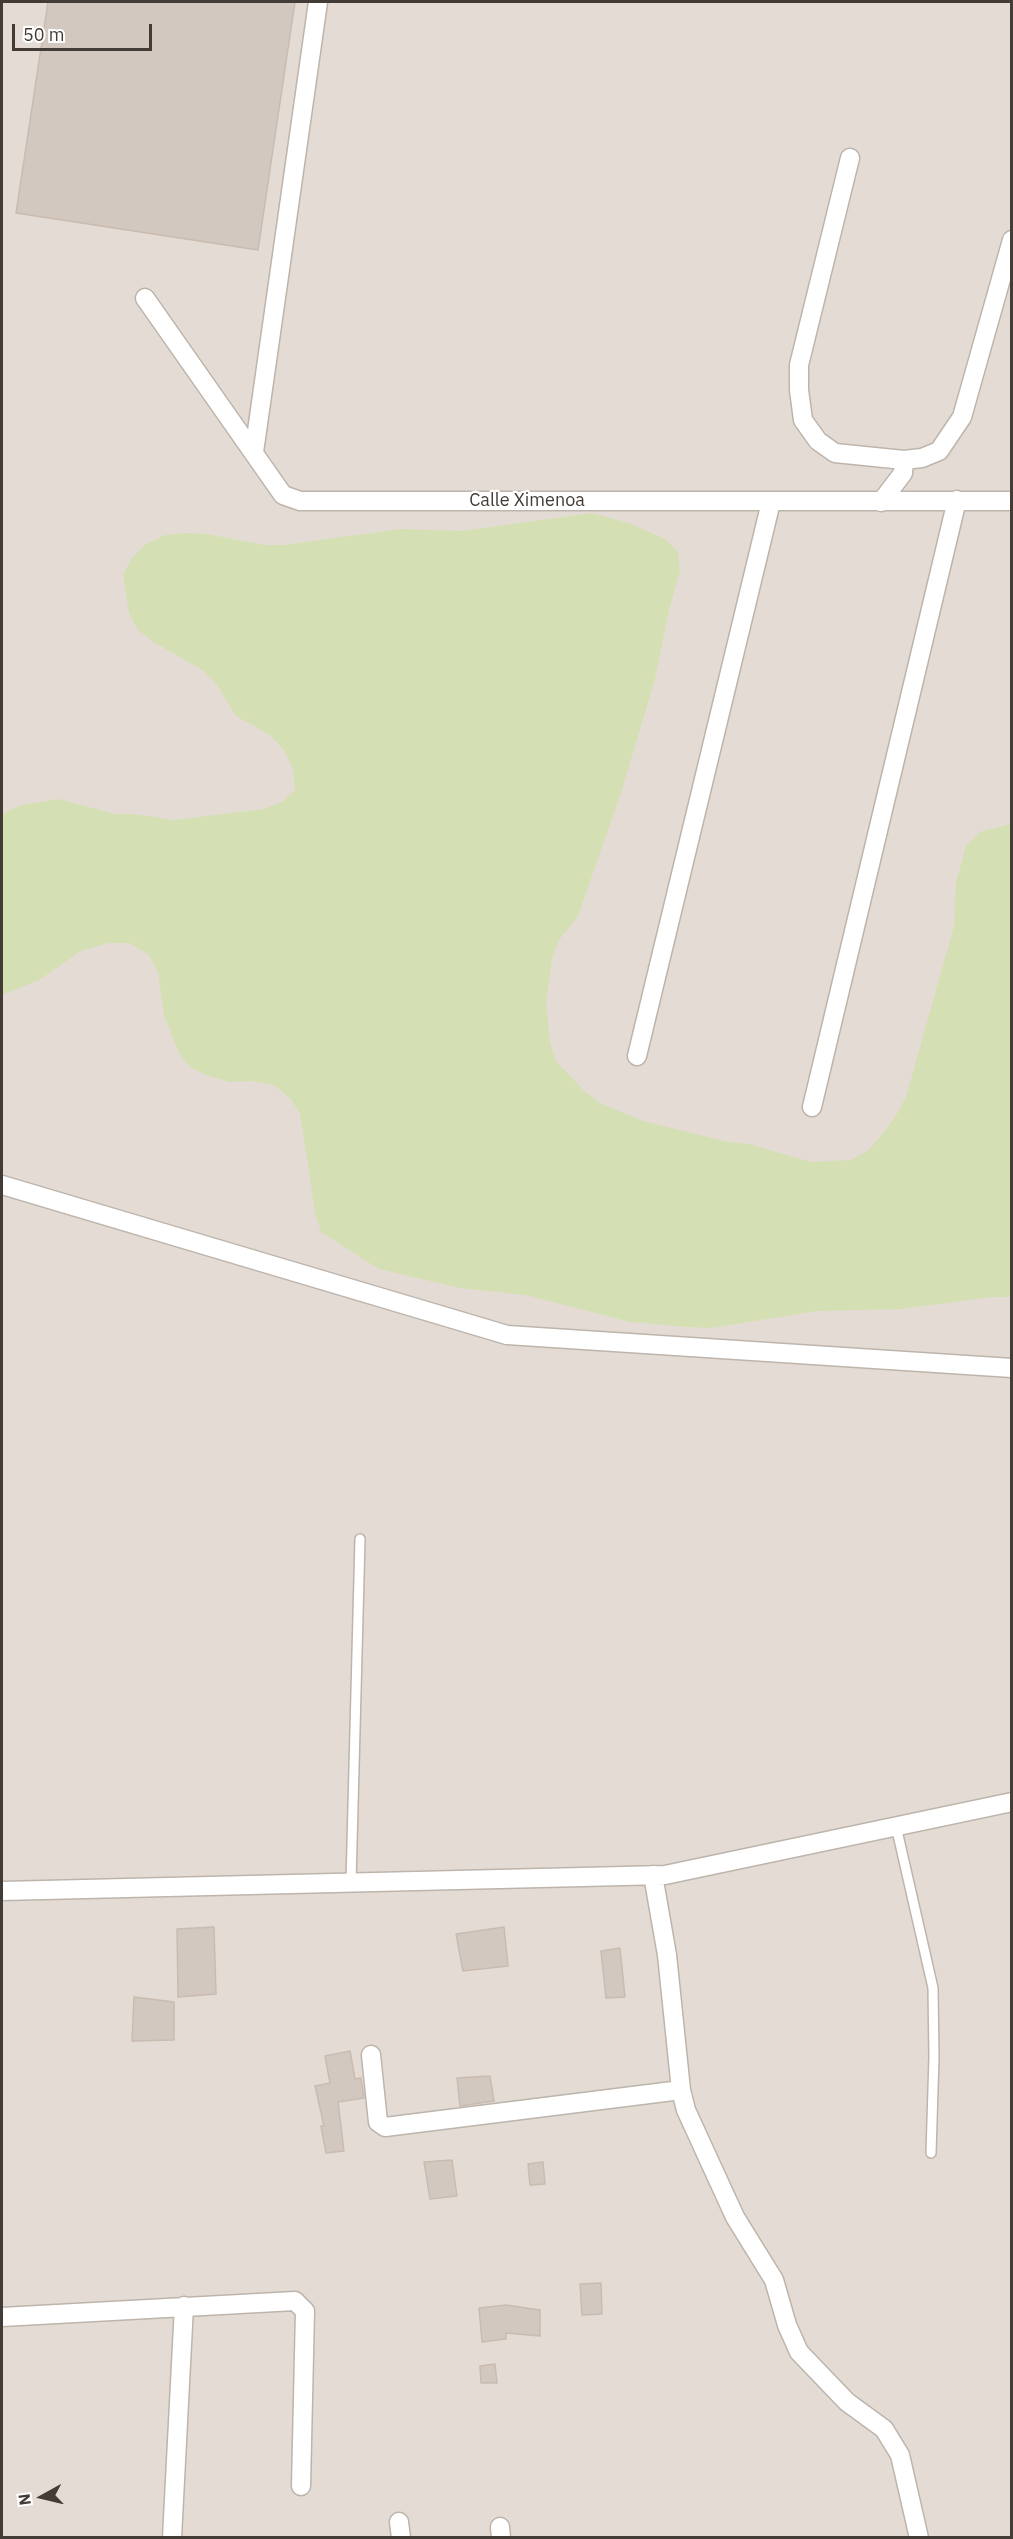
<!DOCTYPE html>
<html>
<head>
<meta charset="utf-8">
<style>
  body { margin:0 }
  #map { position:relative; width:1013px; height:2539px; overflow:hidden; background:#f0ebe5; font-family:"IBM Plex Sans",sans-serif }
  canvas { display:block }
  .frame { position:absolute; inset:0; border:3px solid #423b36; pointer-events:none }
  .north { position:absolute; left:12px; top:2467px; width:60px; height:60px; -webkit-text-stroke:4px #fff; paint-order:stroke; rotate:262deg; font-size:16px; font-weight:700; line-height:24px; text-align:center; color:#423b36 }
  .north::after { content:''; display:block; margin:auto; width:21px; height:27px; background:#423b36; clip-path:polygon(50% 0,100% 100%,50% 72%,0 100%) }
  .scale { position:absolute; left:12px; top:24px; width:140px; height:27px; box-sizing:border-box; border:3px solid #423b36; border-top:0; padding-left:8px; font-size:18px; line-height:21px; white-space:nowrap; color:#423b36; -webkit-text-stroke:4px #fff; paint-order:stroke }
</style>
</head>
<body>
<div id="map">
<canvas width="1013" height="2539"></canvas>
<div class="frame"></div>
<div class="north">N</div>
<div class="scale">50 m</div>
</div>
<script>
const g = document.querySelector('canvas').getContext('2d');
g.lineJoin = 'round';
function paint(path, color) { g.fillStyle = color; g.fill(path, 'evenodd'); }
const poly = rows => new Path2D(rows.map(r => 'M' + r).join(''));
function trace(path, color, width, dash) { g.strokeStyle = color; g.lineWidth = width; g.lineCap = dash ? 'butt' : 'round'; g.setLineDash(dash || []); g.stroke(path); }
function label(font, color, halo, rows, align = 'center') {
  g.font = font + ' "IBM Plex Sans",sans-serif'; g.lineWidth = 4.5; g.setLineDash([]); g.textBaseline = 'middle'; g.strokeStyle = halo; g.fillStyle = color; for (const [text, x, y, turn = 0] of rows) {
    g.save(); g.translate(x, y); g.rotate((+turn || 0) * Math.PI / 180); g.textAlign = isNaN(turn) ? turn : align; if (halo) g.strokeText(text, 0, 0); g.fillText(text, 0, 0); g.restore();
  }
}
const residential = poly([
  [2,2,1011,2,1011,2537,2,2537]
]);
const green = poly([
  [591,513,629,523,665,539,678,552,680,571,669,610,655,679,621,793,578,916,559,940,552,959,546,1003,550,1043,556,1061,584,1091,602,1104,643,1121,728,1142,749,1144,811,1162,851,1160,869,1150,894,1119,906,1097,954,926,956,883,966,846,980,832,1011,824,1011,1297,992,1297,902,1309,817,1311,711,1328,688,1327,630,1322,526,1295,460,1288,379,1269,321,1232,315,1212,300,1113,290,1098,274,1085,252,1081,230,1082,209,1076,191,1068,179,1053,164,1015,158,972,149,955,130,943,108,943,81,951,39,980,2,995,2,814,21,805,59,799,115,814,135,814,174,820,264,809,282,802,295,790,293,769,284,750,270,735,236,716,216,683,202,670,152,641,138,630,129,613,123,575,131,559,146,544,165,535,185,533,207,534,264,545,283,545,401,529,462,531]
]);
const building = poly([
  [48,2,295,2,258,250,16,213,48,2],
  [214,1927,216,1994,178,1997,177,1929,214,1927],
  [504,1927,508,1966,463,1971,456,1934,504,1927],
  [620,1948,625,1997,606,1998,601,1951,620,1948],
  [134,1997,174,2002,174,2040,132,2041,134,1997],
  [350,2051,355,2079,361,2078,364,2098,338,2102,344,2151,326,2153,321,2126,324,2126,315,2086,330,2083,325,2056,350,2051],
  [490,2076,494,2101,460,2106,457,2078,490,2076],
  [452,2160,457,2196,430,2199,424,2162,452,2160],
  [543,2162,545,2184,530,2185,528,2164,543,2162],
  [601,2283,602,2314,582,2315,580,2284,601,2283],
  [506,2305,540,2310,540,2336,506,2333,506,2339,482,2342,479,2308,506,2305],
  [495,2364,497,2383,481,2383,480,2366,495,2364]
]);
const lane = poly([
  [896,1826,933,1988,934,2057,931,2153],
  [351,1882,360,1539]
]);
const street = poly([
  [850,158,799,365,799,390,803,420,818,441,835,453,904,460,922,458,939,451,962,417,1012,240],
  [145,298,283,495,300,501,1012,501],
  [254,452,318,2],
  [881,502,903,473,904,460],
  [637,1056,771,502],
  [812,1107,957,500],
  [2,1185,507,1335,1012,1368],
  [2,1891,665,1875,1012,1802],
  [371,2055,378,2122,385,2127,681,2090,667,1955,653,1875],
  [681,2090,686,2110,735,2217,774,2280,787,2325,799,2352,847,2402,884,2429,900,2455,919,2538],
  [2,2317,295,2301,305,2311,301,2486],
  [399,2522,401,2538],
  [500,2527,501,2538],
  [172,2538,184,2306]
]);
const streetNames = [
  ["Calle Ximenoa",527,501]
];
paint(residential, '#e4dcd4');
paint(green, '#d4e0b3');
paint(building, '#d3c8bf');
trace(building, '#cabbb0', 1.5);
trace(lane, '#bdb4ac', 12);
trace(street, '#bdb4ac', 21);
trace(lane, '#fff', 9);
trace(street, '#fff', 18);
label('18px', '#423b36', '#fff', streetNames);
</script>
</body>
</html>
